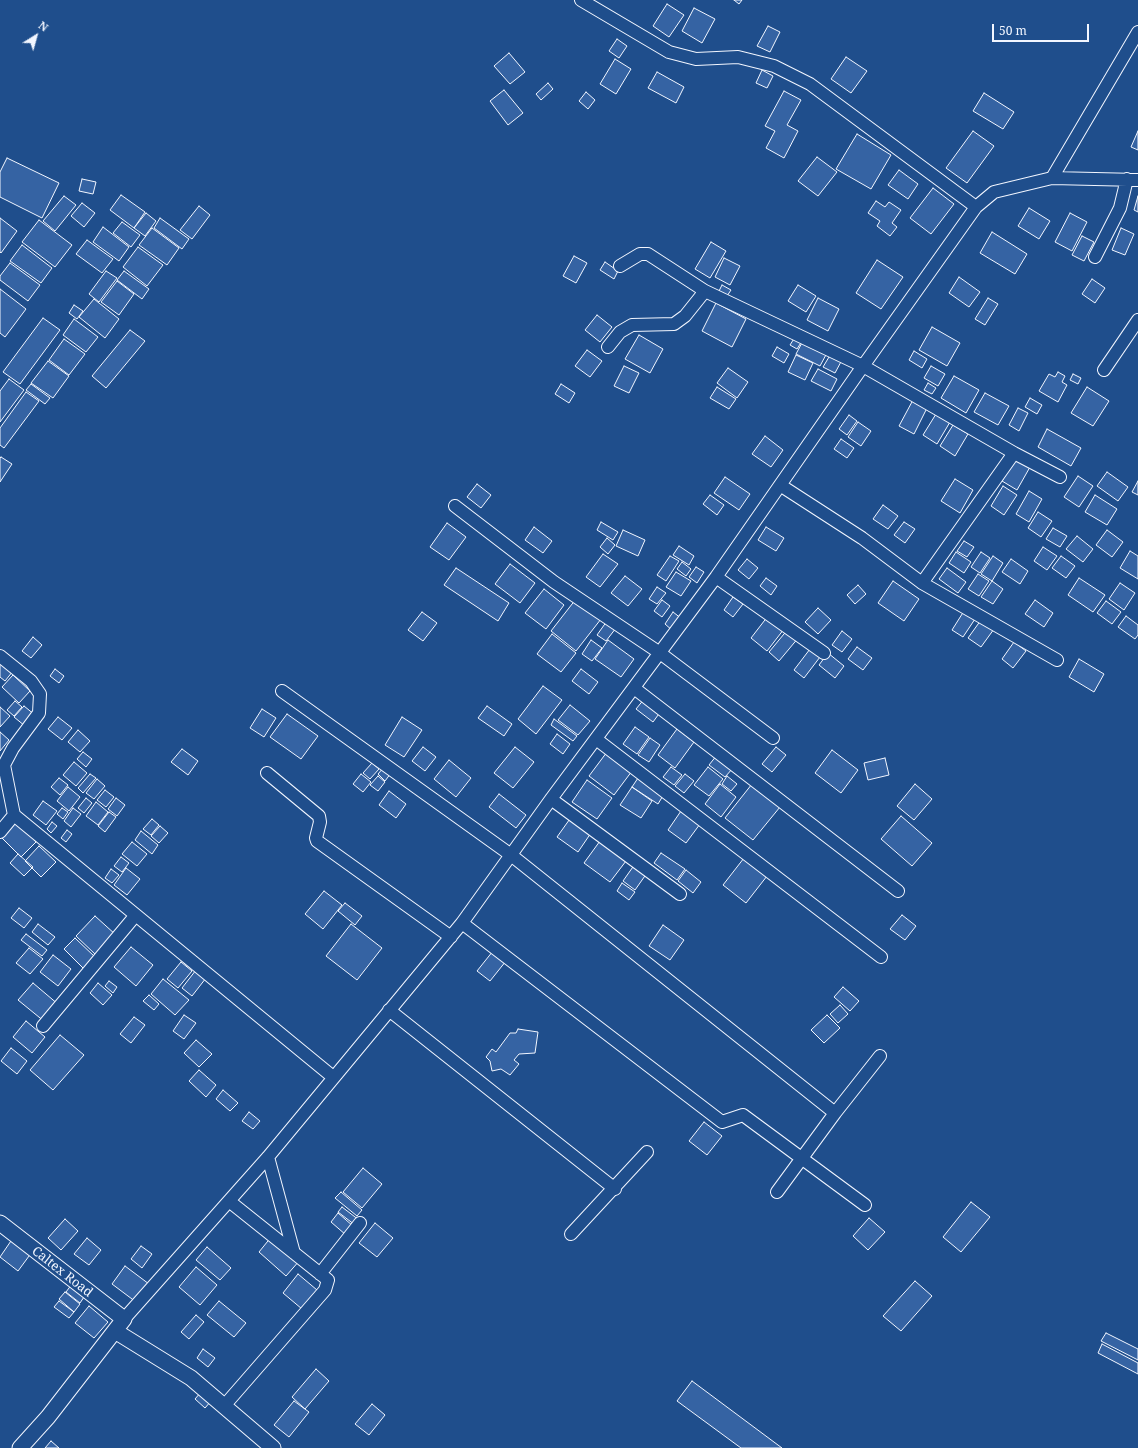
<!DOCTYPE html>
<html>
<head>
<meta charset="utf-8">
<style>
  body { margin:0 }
  #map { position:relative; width:1138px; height:1448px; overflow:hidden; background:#1f4e8c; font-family:"Noto Serif",serif }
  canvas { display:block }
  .north { position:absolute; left:16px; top:16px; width:40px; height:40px; -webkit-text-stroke:3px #1f4e8c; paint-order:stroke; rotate:37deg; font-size:11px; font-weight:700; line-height:16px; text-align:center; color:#f2f6ff }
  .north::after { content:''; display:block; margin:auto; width:14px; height:18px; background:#f2f6ff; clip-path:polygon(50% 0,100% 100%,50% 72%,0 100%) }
  .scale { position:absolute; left:992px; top:24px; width:97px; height:18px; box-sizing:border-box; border:2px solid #f2f6ff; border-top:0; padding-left:5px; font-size:12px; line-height:14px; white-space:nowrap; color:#f2f6ff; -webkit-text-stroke:3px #1f4e8c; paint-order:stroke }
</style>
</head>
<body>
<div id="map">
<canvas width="1138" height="1448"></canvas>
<div class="north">N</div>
<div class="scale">50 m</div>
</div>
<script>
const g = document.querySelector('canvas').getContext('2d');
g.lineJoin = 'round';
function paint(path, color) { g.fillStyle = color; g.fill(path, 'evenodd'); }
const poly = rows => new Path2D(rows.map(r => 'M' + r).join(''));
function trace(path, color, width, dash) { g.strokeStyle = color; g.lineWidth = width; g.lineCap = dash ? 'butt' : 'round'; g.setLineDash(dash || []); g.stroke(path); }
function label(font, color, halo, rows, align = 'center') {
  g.font = font + ' "Noto Serif",serif'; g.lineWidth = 3; g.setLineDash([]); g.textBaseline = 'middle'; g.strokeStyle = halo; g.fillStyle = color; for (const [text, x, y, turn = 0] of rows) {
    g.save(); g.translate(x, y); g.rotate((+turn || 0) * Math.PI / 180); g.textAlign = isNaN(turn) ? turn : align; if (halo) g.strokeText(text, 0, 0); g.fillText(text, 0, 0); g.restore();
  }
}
const building = poly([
  [734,0,742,0,739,4,734,0],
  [667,4,684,15,669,37,653,26,667,4],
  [694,8,715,19,702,43,682,31,694,8],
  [768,26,780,32,770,52,757,46,768,26],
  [617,39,627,46,619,58,609,51,617,39],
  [509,53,525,72,510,84,494,66,509,53],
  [846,57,867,71,851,93,831,79,846,57],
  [615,59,631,69,616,94,600,84,615,59],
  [762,70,773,76,767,88,756,83,762,70],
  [657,72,684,87,676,103,648,88,657,72],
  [548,83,553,89,541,100,536,94,548,83],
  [504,90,523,113,508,125,490,101,504,90],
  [784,91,801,100,787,125,798,131,784,158,766,148,775,131,765,126,784,91],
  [586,92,595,100,588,109,579,101,586,92],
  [984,93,1014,112,1003,129,973,111,984,93],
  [973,131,994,146,967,183,946,168,973,131],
  [1138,131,1138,150,1131,147,1138,131],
  [857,134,891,155,871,189,836,169,857,134],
  [817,157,837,172,818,196,798,181,817,157],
  [7,158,59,183,42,218,0,197,0,172,7,158],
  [899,170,918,184,908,199,888,185,899,170],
  [82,179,96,182,93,194,79,191,82,179],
  [933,188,954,204,931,234,910,218,933,188],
  [121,195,145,212,134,228,110,210,121,195],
  [64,196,76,205,55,231,43,221,64,196],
  [1138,196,1138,212,1134,210,1138,196],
  [876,201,885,207,889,202,901,210,892,223,897,227,890,236,877,226,880,221,868,213,876,201],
  [82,203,95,213,84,227,71,216,82,203],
  [199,206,210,215,192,239,180,230,199,206],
  [1029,208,1050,221,1039,239,1018,226,1029,208],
  [146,213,156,221,145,236,134,228,146,213],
  [1070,213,1087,222,1072,251,1055,242,1070,213],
  [0,218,17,231,1,253,0,252,0,218],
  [160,218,189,239,182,249,154,228,160,218],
  [39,220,72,245,55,267,22,242,39,220],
  [122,222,140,235,131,247,113,233,122,222],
  [103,227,129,247,119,261,93,242,103,227],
  [152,228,179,248,167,265,139,245,152,228],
  [1121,228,1134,234,1125,255,1112,250,1121,228],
  [992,232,1027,254,1015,274,980,253,992,232],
  [1082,236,1094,242,1084,261,1072,255,1082,236],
  [87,240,113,259,102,273,76,254,87,240],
  [711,242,726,251,710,278,695,269,711,242],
  [22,245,52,268,41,283,10,261,22,245],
  [138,247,163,265,147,286,123,267,138,247],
  [574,256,587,263,576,283,563,276,574,256],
  [724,258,740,266,730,285,715,277,724,258],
  [877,260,903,277,881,309,856,293,877,260],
  [605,262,618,271,614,279,600,270,605,262],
  [10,263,40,285,28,301,0,280,0,276,10,263],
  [106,271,117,278,99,302,89,294,106,271],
  [124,271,149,289,142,299,117,280,124,271],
  [959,277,980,292,969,307,949,293,959,277],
  [1092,279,1105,288,1095,303,1082,294,1092,279],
  [117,281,134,294,119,315,101,302,117,281],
  [722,285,731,290,727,296,719,291,722,285],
  [798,285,816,296,806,312,788,301,798,285],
  [0,289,26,309,5,337,0,333,0,289],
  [818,298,839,309,828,331,807,320,818,298],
  [988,298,998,304,985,325,975,319,988,298],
  [94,299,119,319,105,338,79,317,94,299],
  [716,303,746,319,732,347,702,331,716,303],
  [74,305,83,311,77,319,69,313,74,305],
  [597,315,612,327,600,342,585,330,597,315],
  [43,318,60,330,20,384,3,372,43,318],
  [74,319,98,337,86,352,63,335,74,319],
  [932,327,960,343,947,366,919,350,932,327],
  [130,330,145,341,106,388,92,376,130,330],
  [639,335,663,349,650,373,625,359,639,335],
  [795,337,802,341,797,349,790,345,795,337],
  [64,339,85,354,69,375,49,360,64,339],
  [804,339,828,351,820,366,796,354,804,339],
  [777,347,789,354,784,363,772,356,777,347],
  [587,350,602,361,590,377,575,366,587,350],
  [914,351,927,359,922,368,909,360,914,351],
  [832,352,843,358,835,373,823,367,832,352],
  [796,355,813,363,805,380,788,372,796,355],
  [48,361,69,376,53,398,31,383,48,361],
  [624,366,639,373,629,393,614,386,624,366],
  [931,366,945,374,938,386,924,378,931,366],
  [728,368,748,382,737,398,717,383,728,368],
  [818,369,837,379,831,391,811,381,818,369],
  [1058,372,1065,376,1062,382,1067,385,1058,402,1039,391,1049,374,1055,377,1058,372],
  [1073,374,1081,378,1078,384,1070,380,1073,374],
  [954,376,979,390,966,413,941,398,954,376],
  [9,379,24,390,0,422,0,391,9,379],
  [928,383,936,388,932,394,924,390,928,383],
  [31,384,50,398,45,404,26,390,31,384],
  [561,384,575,393,569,403,555,394,561,384],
  [717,387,736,399,729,409,710,398,717,387],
  [1087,387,1109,401,1093,426,1071,413,1087,387],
  [26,392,39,401,4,448,0,445,0,428,26,392],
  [985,393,1009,406,998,425,974,412,985,393],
  [1030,398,1042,405,1037,414,1025,407,1030,398],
  [913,400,927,408,914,434,899,426,913,400],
  [1018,408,1028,413,1019,431,1009,425,1018,408],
  [936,414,950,422,937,444,923,435,936,414],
  [849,415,857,421,847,435,839,429,849,415],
  [858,422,871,431,861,446,848,437,858,422],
  [953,425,968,434,955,456,940,446,953,425],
  [1047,429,1081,448,1071,466,1038,447,1047,429],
  [765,436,783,450,771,467,752,454,765,436],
  [841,439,854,448,847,458,834,449,841,439],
  [1,457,12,464,0,482,0,458,1,457],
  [1015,459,1030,467,1017,490,1002,481,1015,459],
  [1107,472,1128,487,1118,501,1097,486,1107,472],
  [1078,476,1093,486,1079,507,1064,497,1078,476],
  [725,477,750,494,739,510,714,493,725,477],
  [955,479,973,490,960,513,941,501,955,479],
  [1138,481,1138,495,1132,492,1138,481],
  [477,484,491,495,481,508,467,497,477,484],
  [1003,486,1017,495,1004,515,991,506,1003,486],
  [1029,491,1042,499,1029,522,1016,514,1029,491],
  [710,495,724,505,717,515,703,504,710,495],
  [1095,495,1117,509,1107,525,1085,512,1095,495],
  [883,505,898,516,888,529,873,519,883,505],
  [1038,512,1052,521,1041,537,1028,528,1038,512],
  [601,522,618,532,613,540,597,530,601,522],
  [904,522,915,529,905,543,894,535,904,522],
  [447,523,466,537,449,560,430,547,447,523],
  [534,527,552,541,543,553,525,540,534,527],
  [766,527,784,538,776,551,758,540,766,527],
  [1053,528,1067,536,1060,547,1046,539,1053,528],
  [623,530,645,540,638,556,616,546,623,530],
  [1107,530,1123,542,1112,557,1096,545,1107,530],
  [1077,536,1093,549,1083,562,1066,549,1077,536],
  [607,538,615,545,608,554,600,547,607,538],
  [964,541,974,547,967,557,957,551,964,541],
  [679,546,694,556,689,565,673,555,679,546],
  [1043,547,1057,556,1047,570,1034,561,1043,547],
  [1130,551,1138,556,1138,579,1120,568,1130,551],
  [956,552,971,562,964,573,949,563,956,552],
  [981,552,990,558,980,573,971,567,981,552],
  [603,554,618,564,600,587,586,577,603,554],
  [670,556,679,561,666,581,657,575,670,556],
  [993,556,1003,563,992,581,981,574,993,556],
  [1061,556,1075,566,1066,578,1052,568,1061,556],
  [747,559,758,568,749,579,738,570,747,559],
  [1011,559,1028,571,1020,584,1002,572,1011,559],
  [682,562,691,569,686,576,677,569,682,562],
  [510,564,535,583,520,603,495,584,510,564],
  [696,567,704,572,697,583,689,577,696,567],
  [456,568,509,603,498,621,444,585,456,568],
  [947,568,966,582,958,593,939,579,947,568],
  [676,572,691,581,681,596,666,587,676,572],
  [978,574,989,581,979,596,968,589,978,574],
  [625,576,642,589,628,606,611,593,625,576],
  [766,578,777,586,771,595,760,586,766,578],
  [1079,578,1105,595,1093,612,1068,595,1079,578],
  [893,581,919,599,904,621,878,603,893,581],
  [992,581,1003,589,993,604,981,597,992,581],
  [1120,583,1135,593,1124,610,1109,599,1120,583],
  [858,585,866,594,855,604,847,595,858,585],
  [657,587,666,593,657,604,649,599,657,587],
  [544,589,564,605,546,629,525,613,544,589],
  [733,597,743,604,733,617,724,610,733,597],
  [576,599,601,619,576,651,551,631,576,599],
  [662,600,670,606,662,617,654,611,662,600],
  [1035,600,1053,613,1044,627,1025,614,1035,600],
  [1106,601,1121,612,1112,624,1097,613,1106,601],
  [818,608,831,620,818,634,805,622,818,608],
  [964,611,975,619,963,637,952,630,964,611],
  [422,612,437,623,423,641,408,630,422,612],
  [673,612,682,619,673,631,665,624,673,612],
  [768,616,784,629,767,651,751,638,768,616],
  [1126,616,1138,625,1138,635,1135,639,1118,627,1126,616],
  [981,620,994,629,981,647,968,638,981,620],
  [607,621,616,628,606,641,597,635,607,621],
  [789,628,799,637,779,661,769,652,789,628],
  [842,631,852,639,842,652,832,645,842,631],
  [552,634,576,653,561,672,537,654,552,634],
  [33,637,42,645,31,658,22,651,33,637],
  [591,640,602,648,592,661,582,654,591,640],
  [608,640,634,659,621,677,595,659,608,640],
  [1014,642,1026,651,1013,668,1002,659,1014,642],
  [857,647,872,658,863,670,848,659,857,647],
  [810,649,820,657,804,678,794,670,810,649],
  [828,653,844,666,835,678,819,665,828,653],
  [1079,659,1104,674,1094,692,1069,677,1079,659],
  [0,661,13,671,5,681,0,677,0,661],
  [55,669,64,676,59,683,50,676,55,669],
  [581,669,598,682,589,694,572,681,581,669],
  [13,675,30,691,19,703,2,687,13,675],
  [543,686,562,700,536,734,518,719,543,686],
  [645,698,661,711,653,722,636,709,645,698],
  [15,701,22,707,14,716,7,710,15,701],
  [570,705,590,721,578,735,558,720,570,705],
  [24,706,35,715,25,726,14,717,24,706],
  [487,706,512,724,504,736,478,718,487,706],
  [0,707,10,716,0,727,0,707],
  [262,709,276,718,264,737,250,728,262,709],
  [287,714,318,736,301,759,270,737,287,714],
  [58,717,72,728,62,740,48,729,58,717],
  [402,717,422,730,404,757,385,745,402,717],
  [554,719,577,736,573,741,551,725,554,719],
  [635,727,649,737,637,754,623,744,635,727],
  [677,729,694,742,675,768,658,755,677,729],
  [78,730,90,741,80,752,68,742,78,730],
  [0,732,9,740,0,751,0,732],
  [557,734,570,744,563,754,550,744,557,734],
  [650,738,660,745,649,762,638,755,650,738],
  [423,747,436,757,425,771,412,761,423,747],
  [515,747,534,762,513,788,494,773,515,747],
  [776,747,786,755,772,772,762,764,776,747],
  [182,749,198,761,188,775,171,762,182,749],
  [832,750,858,770,841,793,815,773,832,750],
  [83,752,92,759,86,767,77,759,83,752],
  [607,752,632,771,614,795,589,776,607,752],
  [717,755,733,768,725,777,709,765,717,755],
  [885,758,889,775,868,780,864,763,885,758],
  [449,760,471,778,456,797,434,779,449,760],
  [74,762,87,773,76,786,63,775,74,762],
  [372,763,379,769,370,779,363,773,372,763],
  [384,767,391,773,385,781,378,774,384,767],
  [671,767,682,775,674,785,663,777,671,767],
  [708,767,723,779,709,796,694,785,708,767],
  [90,774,96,778,83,793,78,788,90,774],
  [361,774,371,782,363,792,353,784,361,774],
  [685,774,694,781,684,793,675,786,685,774],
  [378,776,385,782,378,791,370,785,378,776],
  [727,776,737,784,731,791,722,784,727,776],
  [59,778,68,785,60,795,51,787,59,778],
  [638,778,664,794,658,804,632,787,638,778],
  [97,779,105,786,94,799,86,793,97,779],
  [587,780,612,798,597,819,572,802,587,780],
  [720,784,736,797,721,817,705,804,720,784],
  [752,784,780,807,753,840,725,818,752,784],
  [915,784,932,799,914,820,897,806,915,784],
  [68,787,80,797,69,811,57,801,68,787],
  [632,787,652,801,641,818,620,805,632,787],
  [105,790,114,797,106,807,97,800,105,790],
  [389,791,406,804,396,818,379,805,389,791],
  [499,794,526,815,516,828,489,807,499,794],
  [86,798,92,803,84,813,78,808,86,798],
  [116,798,125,805,117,816,108,809,116,798],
  [43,801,57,811,46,825,33,815,43,801],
  [96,802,108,812,98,825,86,816,96,802],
  [62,808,68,812,63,819,57,814,62,808],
  [73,808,81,814,71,827,64,821,73,808],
  [681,811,700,824,686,843,668,830,681,811],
  [109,812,116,817,105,832,98,826,109,812],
  [572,816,593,830,578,852,557,837,572,816],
  [901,816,932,843,912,866,881,839,901,816],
  [152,819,159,825,151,835,143,829,152,819],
  [16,822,36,842,21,857,1,837,16,822],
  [52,822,57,826,51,833,47,829,52,822],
  [160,826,168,833,159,843,151,836,160,826],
  [67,830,72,834,66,842,61,838,67,830],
  [141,831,158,845,152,854,135,840,141,831],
  [600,841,626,861,610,882,584,863,600,841],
  [132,842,147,854,137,866,122,854,132,842],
  [39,846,56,862,41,877,25,861,39,846],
  [661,853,685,869,677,880,654,863,661,853],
  [18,854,33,867,24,876,10,863,18,854],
  [121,857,129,863,122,872,114,866,121,857],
  [744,858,767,876,746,903,723,885,744,858],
  [635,864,647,873,635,890,623,881,635,864],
  [126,868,140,879,127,895,114,885,126,868],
  [111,869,119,875,112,883,105,878,111,869],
  [686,870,701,882,693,893,678,881,686,870],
  [622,883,635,892,629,900,617,891,622,883],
  [324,891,342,905,323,929,305,914,324,891],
  [345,903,362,916,355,925,338,911,345,903],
  [19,908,32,918,24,928,11,918,19,908],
  [902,915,916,926,905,940,890,929,902,915],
  [95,916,116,935,96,955,76,936,95,916],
  [38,924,55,937,48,945,32,932,38,924],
  [351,924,382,948,357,980,326,956,351,924],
  [663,925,684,940,670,960,649,946,663,925],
  [26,934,47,950,42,956,21,940,26,934],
  [75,938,95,957,84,969,64,949,75,938],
  [131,947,153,965,136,986,114,967,131,947],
  [29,948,43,959,30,974,16,963,29,948],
  [493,951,506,961,490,981,477,971,493,951],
  [53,955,71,969,58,986,40,972,53,955],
  [181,962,192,971,178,988,167,979,181,962],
  [196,970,206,978,192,996,182,988,196,970],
  [163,979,189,1000,175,1015,151,994,163,979],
  [109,981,117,987,113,993,105,986,109,981],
  [33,983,59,1005,45,1022,18,1000,33,983],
  [98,983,112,995,103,1005,90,993,98,983],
  [843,987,859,1001,850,1011,834,997,843,987],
  [149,995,159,1004,154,1010,143,1001,149,995],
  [840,1005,848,1014,838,1023,830,1014,840,1005],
  [184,1015,196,1023,184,1039,173,1031,184,1015],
  [827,1015,840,1028,824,1043,811,1030,827,1015],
  [134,1017,145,1025,131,1043,120,1034,134,1017],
  [26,1021,45,1037,32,1053,13,1037,26,1021],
  [518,1029,538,1032,535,1053,519,1054,514,1060,519,1064,510,1075,501,1069,492,1071,490,1061,486,1057,492,1049,496,1052,510,1033,516,1033,518,1029],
  [60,1035,84,1055,53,1090,30,1070,60,1035],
  [196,1040,212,1054,199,1067,184,1053,196,1040],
  [11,1048,27,1061,17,1074,1,1061,11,1048],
  [199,1070,216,1085,206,1097,189,1081,199,1070],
  [223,1090,238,1103,230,1111,216,1099,223,1090],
  [249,1112,260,1121,253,1129,242,1121,249,1112],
  [704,1122,722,1136,707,1155,689,1141,704,1122],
  [363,1168,382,1184,362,1208,343,1192,363,1168],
  [341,1192,362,1210,357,1216,335,1198,341,1192],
  [971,1202,990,1217,961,1252,943,1237,971,1202],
  [342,1207,359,1220,355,1225,338,1212,342,1207],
  [338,1213,353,1226,346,1235,331,1222,338,1213],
  [869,1218,885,1232,868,1250,853,1236,869,1218],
  [65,1219,78,1231,61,1250,48,1238,65,1219],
  [375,1223,393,1238,377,1257,359,1243,375,1223],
  [272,1236,300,1260,286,1276,259,1252,272,1236],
  [13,1238,32,1252,18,1271,0,1257,13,1238],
  [87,1238,101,1250,89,1265,74,1254,87,1238],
  [141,1246,152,1254,142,1268,131,1259,141,1246],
  [207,1247,231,1268,220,1280,196,1260,207,1247],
  [125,1266,149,1284,136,1302,112,1284,125,1266],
  [196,1267,217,1285,200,1305,179,1287,196,1267],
  [298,1274,317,1290,302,1309,283,1293,298,1274],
  [915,1281,932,1296,901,1331,883,1316,915,1281],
  [72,1284,86,1294,80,1303,66,1292,72,1284],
  [65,1292,80,1304,74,1312,59,1299,65,1292],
  [59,1301,74,1312,69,1318,54,1307,59,1301],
  [219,1301,246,1323,234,1337,207,1315,219,1301],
  [89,1306,108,1322,94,1338,75,1323,89,1306],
  [196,1315,204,1322,189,1339,181,1332,196,1315],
  [1106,1333,1138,1349,1138,1360,1101,1341,1106,1333],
  [1102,1344,1138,1363,1138,1374,1098,1353,1102,1344],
  [203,1349,215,1358,208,1367,197,1358,203,1349],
  [316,1369,329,1381,305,1409,292,1397,316,1369],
  [692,1381,782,1448,741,1448,677,1401,692,1381],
  [201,1392,211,1401,205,1408,195,1399,201,1392],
  [294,1401,309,1412,289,1437,274,1425,294,1401],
  [372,1404,385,1415,369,1435,355,1424,372,1404],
  [51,1441,59,1448,45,1448,51,1441]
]);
const minor = poly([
  [581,0,669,52,696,59,738,57,774,66,810,84,976,207],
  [1052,178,1138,32],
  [1095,257,1120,208,1127,179],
  [620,266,640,254,648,254,705,291,863,366,1014,453,922,583],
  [608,347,620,332,632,325,674,324,685,316,705,291],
  [1104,370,1138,320],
  [1014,453,1060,477],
  [780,485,862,538,922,583,1057,660],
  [455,506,554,582,660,653,773,738],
  [716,577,824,653],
  [0,656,31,681,40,694,39,713,13,748,4,765,14,815,333,1077],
  [634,688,898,891],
  [282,691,511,855,835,1113,880,1056],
  [596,739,881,957],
  [267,773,319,816,320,822,316,838,317,841,451,937],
  [551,799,680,894],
  [0,832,14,815],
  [462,923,722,1122,743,1115,865,1205],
  [389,1010,615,1189],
  [43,1026,135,916],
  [268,1157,294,1253],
  [777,1192,835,1113],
  [571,1234,647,1152],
  [320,1274,360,1223],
  [124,1319,268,1157,462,923,551,799,716,577,863,366,976,207,994,192,1052,178,1138,180],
  [224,1406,325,1290,328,1280,229,1201]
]);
const tertiary = poly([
  [0,1223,124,1319,48,1417,20,1448],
  [115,1331,191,1378,273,1448]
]);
const streetNames = [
  ["Caltex Road",62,1272,38]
];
paint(building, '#3563a3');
trace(building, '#f2f6ff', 1);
trace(minor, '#f2f6ff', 14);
trace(tertiary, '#f2f6ff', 17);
trace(minor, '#1f4e8c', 12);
trace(tertiary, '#1f4e8c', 15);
label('13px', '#f2f6ff', '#1f4e8c', streetNames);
</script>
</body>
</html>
